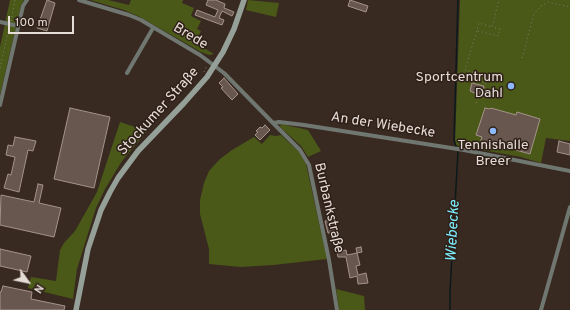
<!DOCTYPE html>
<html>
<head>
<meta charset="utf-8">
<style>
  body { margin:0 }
  #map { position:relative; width:570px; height:310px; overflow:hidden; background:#382a21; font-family:Overpass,sans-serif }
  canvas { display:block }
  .north { position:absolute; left:8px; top:262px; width:40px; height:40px; -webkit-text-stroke:3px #2e2018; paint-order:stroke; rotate:123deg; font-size:11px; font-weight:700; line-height:16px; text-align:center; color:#e6dcd6 }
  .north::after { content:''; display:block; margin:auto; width:14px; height:18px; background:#e6dcd6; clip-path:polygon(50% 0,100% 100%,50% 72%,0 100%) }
  .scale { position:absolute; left:8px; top:16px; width:66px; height:18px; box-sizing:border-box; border:2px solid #e6dcd6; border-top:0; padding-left:5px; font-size:12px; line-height:14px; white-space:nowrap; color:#e6dcd6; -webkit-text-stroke:3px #2e2018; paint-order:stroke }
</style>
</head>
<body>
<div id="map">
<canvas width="570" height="310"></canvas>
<div class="north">N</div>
<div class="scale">100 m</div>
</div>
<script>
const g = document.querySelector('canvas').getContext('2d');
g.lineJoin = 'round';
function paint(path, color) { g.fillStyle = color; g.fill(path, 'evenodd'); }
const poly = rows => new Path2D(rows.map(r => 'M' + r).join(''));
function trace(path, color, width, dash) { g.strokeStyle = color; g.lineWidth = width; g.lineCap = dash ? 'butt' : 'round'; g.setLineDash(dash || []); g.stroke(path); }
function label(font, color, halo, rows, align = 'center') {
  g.font = font + ' Overpass,sans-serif'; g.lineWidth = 3; g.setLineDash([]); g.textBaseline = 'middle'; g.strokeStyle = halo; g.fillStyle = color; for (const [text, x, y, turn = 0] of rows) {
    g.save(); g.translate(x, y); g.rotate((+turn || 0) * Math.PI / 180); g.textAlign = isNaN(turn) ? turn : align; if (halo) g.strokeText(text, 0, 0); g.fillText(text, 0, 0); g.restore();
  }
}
const green = poly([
  [10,0,24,0,21,5,0,95,0,47],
  [90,0,108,0,129,5,131,0,183,0,182,3,194,8,191,16,201,21,197,29,201,31,199,35,202,37,199,45,214,54,209,55,201,52,140,17,124,10],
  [248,0,279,3,276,17,246,10],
  [460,0,570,0,570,141,546,138,541,163,521,157,455,145],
  [120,122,147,131,122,161,105,189,96,208,77,269,73,299,28,288,31,277,56,281,60,250,64,243,75,231,97,192],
  [281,124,308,130,321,151,308,157,301,146,280,127],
  [270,135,276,136,281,135,299,152,306,164,327,259,273,265,241,267,209,264,209,249,200,214,200,200,204,183,209,171,220,159,232,150,254,137,262,144],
  [336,289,364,296,365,310,339,310]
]);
const stream = poly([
  [456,146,454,140,458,0],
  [450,310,450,291,458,152]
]);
const building = poly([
  [47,0,55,3,47,31,37,28,47,0],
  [208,0,216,0,225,4,224,8,234,12,232,16,222,11,219,18,224,20,222,25,195,15,197,10,215,17,218,10,206,5,208,0],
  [350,0,368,6,366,12,348,6,350,0],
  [224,78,238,94,232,100,221,88,223,87,219,83,224,78],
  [472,83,484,86,481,96,470,91,472,83],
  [70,108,110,117,94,188,54,179,70,108],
  [485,108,490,109,491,108,516,115,517,112,540,119,530,154,505,147,504,150,480,143,482,137,476,135,485,108],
  [265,125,270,130,260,140,255,135,258,132,256,131,260,127,262,128,265,125],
  [15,137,36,141,33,151,28,150,19,192,4,188,8,174,11,175,15,157,6,155,8,145,13,146,15,137],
  [559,141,570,144,570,155,557,152,559,141],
  [38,184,43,185,39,203,61,208,54,237,0,225,1,195,34,202,38,184],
  [334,219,337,240,332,241,331,233,328,233,325,221,334,219],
  [361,247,362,252,357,253,360,265,356,266,358,275,366,273,368,283,358,284,357,276,350,278,346,257,338,257,337,252,346,250,347,255,357,253,356,248,361,247],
  [0,249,31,256,27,272,0,266,0,249],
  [3,286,32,292,31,299,65,306,64,310,0,310,0,292,1,292,3,286]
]);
const path = poly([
  [11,21,15,0],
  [478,31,498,36,500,29,492,27],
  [522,58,534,14,541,6,548,2,570,7],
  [0,68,9,28],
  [204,72,207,65],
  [472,72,488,77,487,82],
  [476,103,480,94,483,95,486,83,474,80,471,72,465,70,479,23,492,27,499,0]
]);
const minor = poly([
  [79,0,129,15,141,20,200,55,224,73,273,123,279,122,304,125,464,150,570,171],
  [0,22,18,26],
  [127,73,153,28],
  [0,105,23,6,27,0],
  [273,123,300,150,309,165,329,260,337,310],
  [541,310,570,207]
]);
const secondary = poly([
  [76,310,88,249,101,210,110,192,118,178,138,151,184,103,207,77,223,52,234,29,244,0]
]);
const markers = [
  [511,86,4,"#8cb9fc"],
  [493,131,4,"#8cb9fc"]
];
const streetNames = [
  ["Brede",190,37,31],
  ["Stockumer Straße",159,112,-48],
  ["An der Wiebecke",383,126,9],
  ["Burbankstraße",328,208,77]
];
const poiNames = [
  ["Sportcentrum",503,78],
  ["Dahl",503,94],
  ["Tennishalle",493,146,"center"],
  ["Breer",493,162,"center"]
];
const waterNames = [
  ["Wiebecke",454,231,-87]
];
paint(green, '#4a5918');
trace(stream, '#0b191b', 1.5);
paint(building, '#67574e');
trace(building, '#a59389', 1);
trace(path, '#857971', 1, [1, 3]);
trace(minor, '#707771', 4);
trace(secondary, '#95a098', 5.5);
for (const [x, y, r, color] of markers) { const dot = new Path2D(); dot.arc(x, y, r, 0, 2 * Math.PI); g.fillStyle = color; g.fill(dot); trace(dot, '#2e2018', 1.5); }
label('14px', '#e6dcd6', '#2e2018', streetNames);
label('14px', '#e6dcd6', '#2e2018', poiNames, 'right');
label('italic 15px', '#7cebfa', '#2e2018', waterNames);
</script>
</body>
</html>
